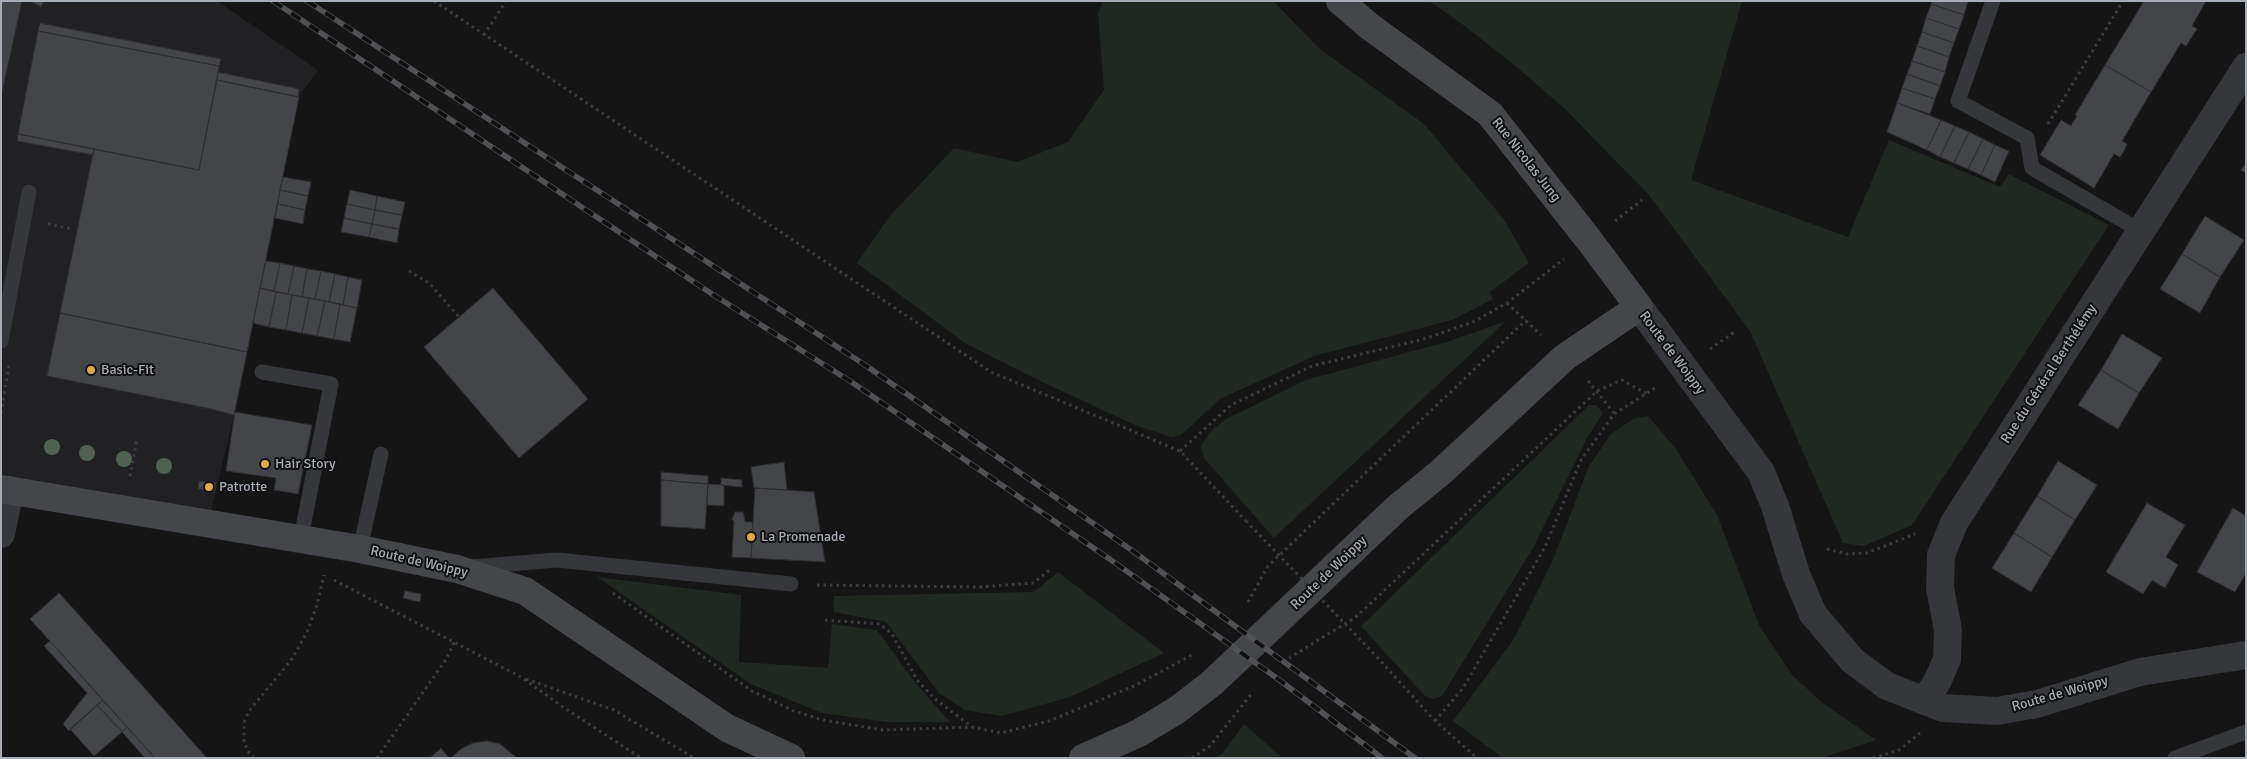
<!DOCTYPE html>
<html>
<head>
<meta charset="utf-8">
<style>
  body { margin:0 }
  #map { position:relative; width:2247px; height:759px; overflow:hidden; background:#151516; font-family:Signika,sans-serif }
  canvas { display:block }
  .frame { position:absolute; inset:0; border:2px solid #a8acb5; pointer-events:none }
</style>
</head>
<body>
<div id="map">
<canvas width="2247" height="759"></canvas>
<div class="frame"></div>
</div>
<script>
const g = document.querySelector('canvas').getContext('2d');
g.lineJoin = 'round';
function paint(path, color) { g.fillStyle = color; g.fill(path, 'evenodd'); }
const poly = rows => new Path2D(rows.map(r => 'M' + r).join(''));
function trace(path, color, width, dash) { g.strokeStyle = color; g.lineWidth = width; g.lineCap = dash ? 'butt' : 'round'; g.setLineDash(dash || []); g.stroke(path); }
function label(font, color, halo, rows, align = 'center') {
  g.font = font + ' Signika,sans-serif'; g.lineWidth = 4; g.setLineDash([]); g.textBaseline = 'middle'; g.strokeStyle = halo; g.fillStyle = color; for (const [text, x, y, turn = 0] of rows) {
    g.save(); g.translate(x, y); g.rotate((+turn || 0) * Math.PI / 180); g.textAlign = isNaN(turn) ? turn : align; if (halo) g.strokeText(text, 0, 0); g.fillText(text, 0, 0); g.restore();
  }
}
const built = poly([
  [1,1,217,1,318,70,299,97,234,415,210,516,1,489]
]);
const green = poly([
  [1103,1,1273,1,1320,49,1424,124,1503,218,1529,263,1490,292,1493,299,1452,320,1314,356,1220,399,1181,435,1171,437,1137,426,1034,378,965,343,857,263,889,217,954,148,1017,162,1068,142,1104,90,1098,13],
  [1429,1,1742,1,1691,180,1848,237,1889,140,2000,187,2009,174,2109,225,1912,525,1864,546,1843,543,1750,331,1649,195,1564,108,1513,64,1462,24],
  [1506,321,1274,538,1204,458,1201,446,1210,432,1226,419,1306,380,1450,341],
  [1589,405,1596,405,1603,413,1587,438,1533,548,1442,696,1432,699,1424,695,1361,626],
  [1648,416,1676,449,1717,515,1759,625,1793,676,1824,704,1876,740,1821,758,1503,758,1453,721,1514,639,1552,562,1589,466,1611,434,1633,419],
  [1058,572,1164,653,1070,697,1002,716,965,710,939,693,886,622,834,612,834,596,1034,592],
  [597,577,741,595,739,662,828,668,832,624,877,630,913,680,950,722,887,722,822,713,751,684],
  [1244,724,1282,758,1216,758,1222,754]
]);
const building = poly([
  [1,1,22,1,1,97,1,1],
  [30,1,44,1,41,7,30,1],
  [1932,1,1968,1,1964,15,1931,4,1932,1],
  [2144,1,2206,1,2192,26,2197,29,2186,46,2181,43,2151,92,2105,65,2144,1],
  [1931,4,1964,15,1959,29,1926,18,1931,4],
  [1926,18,1959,29,1954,43,1922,32,1926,18],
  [40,23,221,59,219,66,38,31,40,23],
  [38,31,219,66,199,170,18,134,38,31],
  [1922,32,1954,43,1949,57,1917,46,1922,32],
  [1917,46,1949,57,1945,72,1912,61,1917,46],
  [1912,61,1945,72,1940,86,1907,74,1912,61],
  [2105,65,2151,92,2122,141,2127,144,2124,151,2120,157,2114,154,2094,188,2040,155,2061,120,2071,126,2077,116,2075,115,2105,65],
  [218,72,299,89,298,97,217,80,218,72],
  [1907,74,1940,86,1935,99,1902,88,1907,74],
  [217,80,299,97,247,352,60,313,94,149,199,170,217,80],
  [1902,88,1935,99,1930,114,1897,103,1902,88],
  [1897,103,1941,120,1927,150,1887,132,1897,103],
  [1941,120,1955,126,1940,157,1927,150,1941,120],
  [1955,126,1969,132,1954,163,1940,157,1955,126],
  [1969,132,1983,139,1968,169,1954,163,1969,132],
  [18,134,94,149,93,155,17,141,18,134],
  [1983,139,1995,145,1981,175,1968,169,1983,139],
  [1995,145,2009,151,1995,182,1981,175,1995,145],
  [2246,163,2246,173,2241,170,2246,163],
  [283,177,311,182,308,196,280,190,283,177],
  [280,190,308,196,305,210,278,204,280,190],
  [350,190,377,196,375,210,347,204,350,190],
  [377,196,405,202,402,215,375,210,377,196],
  [278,204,305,210,303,224,275,218,278,204],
  [347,204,375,210,372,224,344,218,347,204],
  [375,210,402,215,399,229,372,224,375,210],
  [2205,216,2244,240,2220,277,2182,254,2205,216],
  [344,218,372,224,369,237,341,232,344,218],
  [372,224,399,229,397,243,369,237,372,224],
  [2182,254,2220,277,2200,313,2160,289,2182,254],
  [266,261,280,263,274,291,260,288,266,261],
  [280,263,294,266,288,294,274,291,280,263],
  [294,266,307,269,302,297,288,294,294,266],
  [307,269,321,271,315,299,302,297,307,269],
  [321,271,335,274,329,302,315,299,321,271],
  [335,274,348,277,343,305,329,302,335,274],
  [348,277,362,280,357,308,343,305,348,277],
  [260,288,276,292,269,327,253,323,260,288],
  [493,288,588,399,519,458,424,347,493,288],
  [276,292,292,295,286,330,269,327,276,292],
  [292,295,309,298,302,333,286,330,292,295],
  [309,298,325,301,317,336,302,333,309,298],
  [325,301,340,304,334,339,317,336,325,301],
  [340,304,357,308,350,342,334,339,340,304],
  [60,313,247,352,234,415,203,407,203,409,202,407,47,376,60,313],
  [2122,334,2162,358,2139,393,2101,370,2122,334],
  [2101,370,2139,393,2118,429,2078,405,2101,370],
  [235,412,312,425,298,494,274,490,276,478,226,471,235,412],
  [2058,461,2097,485,2075,520,2037,496,2058,461],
  [784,462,787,490,754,488,751,467,784,462],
  [661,472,708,476,708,484,661,480,661,472],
  [721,478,742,480,742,487,721,485,721,478],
  [661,480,708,484,705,529,661,526,661,480],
  [199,481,216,483,215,491,198,489,199,481],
  [708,484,724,485,724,506,707,505,708,484],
  [755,488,814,492,825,562,751,558,755,488],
  [2037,496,2075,520,2052,557,2014,533,2037,496],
  [2147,503,2185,525,2166,557,2178,565,2165,588,2152,580,2143,594,2106,572,2147,503],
  [2233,508,2246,516,2246,573,2235,592,2197,572,2233,508],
  [735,512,743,512,745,522,753,522,751,558,732,557,734,521,732,520,735,512],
  [2014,533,2052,557,2031,592,1992,568,2014,533],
  [405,591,421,594,420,602,403,598,405,591],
  [59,593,79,615,207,758,155,758,127,727,30,619,59,593],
  [50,641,103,700,69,731,63,724,87,693,44,646,50,641],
  [103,700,127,727,122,732,97,705,103,700],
  [97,705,122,732,94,756,70,729,97,705],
  [127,727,155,758,145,758,122,732,127,727],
  [487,741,500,744,517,758,451,758,461,749,473,743,487,741],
  [441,748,449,758,430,758,441,748]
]);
const path = poly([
  [434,1,991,372,1180,451,1246,521],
  [484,35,506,1],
  [2048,124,2123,1],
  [1615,221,1642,200],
  [48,224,72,229],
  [409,271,429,283,459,317],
  [1507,303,1541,335],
  [1710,349,1736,331],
  [1588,381,1614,413],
  [1,413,9,365],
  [1180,451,1231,405,1312,366,1424,339,1473,322,1507,303,1564,259],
  [130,476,137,439],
  [1827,549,1846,554,1867,553,1915,534],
  [334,580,521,677,563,707,641,758],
  [817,585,980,587,1033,583,1051,569],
  [613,593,752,691,794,711,823,720,883,730,972,727,1001,733,1049,721,1134,686,1192,655],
  [1248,602,1268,566,1526,320],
  [825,620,880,624,892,634,917,680,935,699,972,727],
  [1377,657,1435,721,1477,758],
  [1289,658,1356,617,1597,391,1622,380,1647,394],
  [526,679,614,710,694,758],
  [1435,721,1463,688,1545,547,1581,460,1614,414,1658,386],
  [254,758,249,753,244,742,244,722,249,711,292,659,307,632,317,605,324,575],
  [377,758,447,658,454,642],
  [1192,758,1210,746,1252,693],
  [1873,758,1899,750,1920,733]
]);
const service = poly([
  [1993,1,1958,101,2027,138,2032,168,2141,231],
  [1,341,29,192],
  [262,372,331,384,301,538],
  [360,549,381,454],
  [471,567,557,560,791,584],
  [2175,758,2246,732]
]);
const minor = poly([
  [1924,701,1937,682,1947,659,1948,630,1940,588,1941,555,1954,523,2246,67]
]);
const tertiary = poly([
  [1639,307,1761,472,1775,506,1796,574,1813,614,1853,661,1887,686,1943,708,1997,711,2037,704,2140,672,2246,655],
  [1,534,10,490]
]);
const secondary = poly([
  [1,489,360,549,457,569,525,591,727,728,791,758],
  [1083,758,1139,733,1177,710,1212,683,1397,508,1441,472,1565,357,1639,307,1589,240,1490,114,1369,26,1340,1]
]);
const rail = poly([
  [273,1,712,294,853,383,1111,560,1278,679,1382,758],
  [307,1,862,363,1130,549,1415,758]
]);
const pathBridge = poly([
  [1246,521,1377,657]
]);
const trees = [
  [52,447],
  [87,453],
  [124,459],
  [164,466]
];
const markers = [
  [91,370,5,"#ddac45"],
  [265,464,5,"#ddac45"],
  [209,487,5,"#ddac45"],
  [751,537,5,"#ddac45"]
];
const streetNames = [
  ["Rue Nicolas Jung",1526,160,52],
  ["Route de Woippy",1672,353,53],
  ["Rue du Général Berthélémy",2049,374,-57],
  ["Route de Woippy",419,562,13],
  ["Route de Woippy",1329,573,-44],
  ["Route de Woippy",2060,694,-16]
];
const poiNames = [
  ["Basic-Fit",101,370],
  ["Hair Story",275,464],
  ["Patrotte",219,487],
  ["La Promenade",761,537]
];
paint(built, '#212123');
paint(green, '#212822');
paint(building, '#444549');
trace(building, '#2f2f32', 1);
trace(path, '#3c3d41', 3, [2.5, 4]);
trace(service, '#36373b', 15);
trace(minor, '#36373b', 28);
trace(tertiary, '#36373b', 28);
trace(secondary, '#44464a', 28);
trace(rail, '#4f5155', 5.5);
trace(rail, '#101011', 4, [11]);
trace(pathBridge, '#3c3d41', 3, [2.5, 4]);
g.fillStyle = '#506052';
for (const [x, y] of trees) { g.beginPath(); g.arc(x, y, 8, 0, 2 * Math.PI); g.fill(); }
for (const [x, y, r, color] of markers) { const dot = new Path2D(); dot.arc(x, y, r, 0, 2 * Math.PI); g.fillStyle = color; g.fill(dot); trace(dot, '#101011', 2); }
label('14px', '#a8acb5', '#101011', streetNames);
label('14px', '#a8acb5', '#101011', poiNames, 'left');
</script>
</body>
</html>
